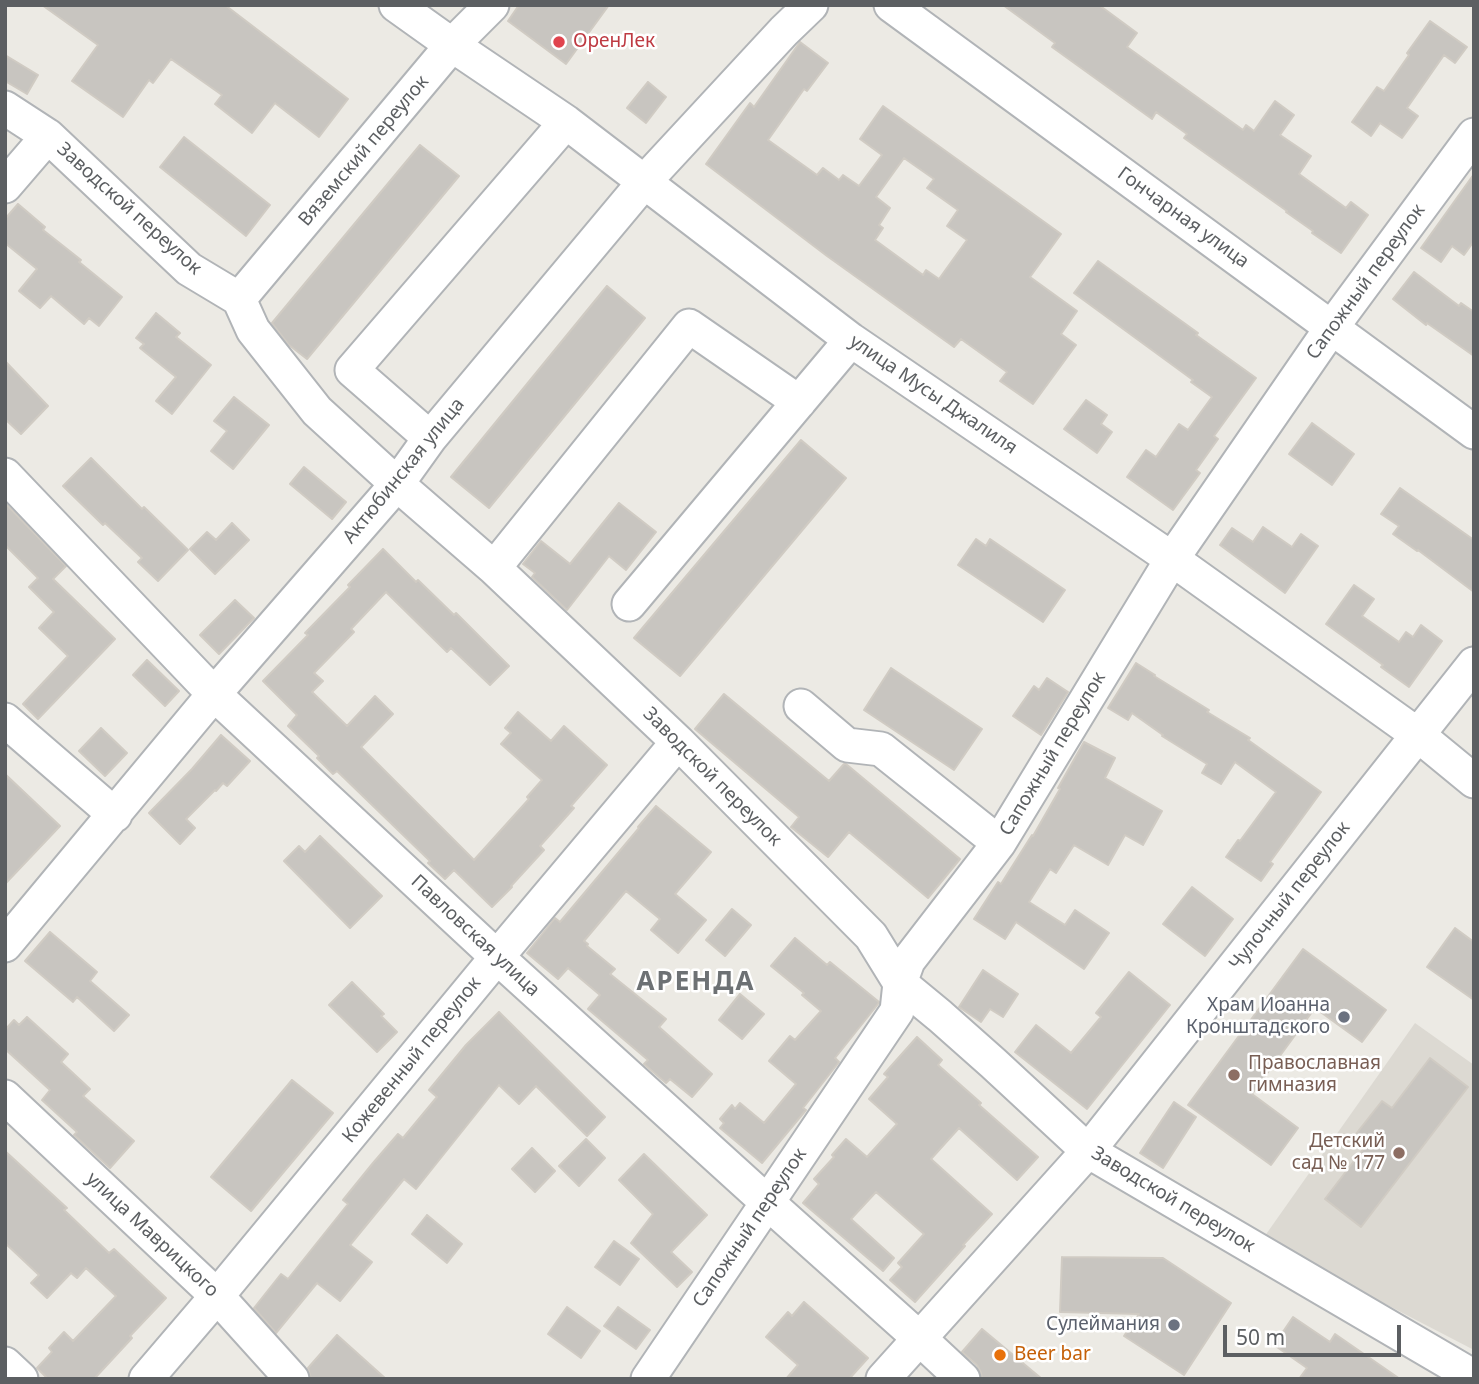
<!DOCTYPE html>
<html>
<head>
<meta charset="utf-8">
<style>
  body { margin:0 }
  #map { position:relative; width:1479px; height:1384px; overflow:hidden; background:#eceae4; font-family:"Noto Sans",sans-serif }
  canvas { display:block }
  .frame { position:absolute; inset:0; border:7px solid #5c5f62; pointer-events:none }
  .scale { position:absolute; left:1223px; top:1325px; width:178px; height:32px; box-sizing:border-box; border:4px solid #5c5f62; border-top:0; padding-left:9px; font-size:21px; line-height:24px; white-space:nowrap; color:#5c5f62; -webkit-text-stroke:5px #fff; paint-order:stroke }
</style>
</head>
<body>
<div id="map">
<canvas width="1479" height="1384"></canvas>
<div class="frame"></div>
<div class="scale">50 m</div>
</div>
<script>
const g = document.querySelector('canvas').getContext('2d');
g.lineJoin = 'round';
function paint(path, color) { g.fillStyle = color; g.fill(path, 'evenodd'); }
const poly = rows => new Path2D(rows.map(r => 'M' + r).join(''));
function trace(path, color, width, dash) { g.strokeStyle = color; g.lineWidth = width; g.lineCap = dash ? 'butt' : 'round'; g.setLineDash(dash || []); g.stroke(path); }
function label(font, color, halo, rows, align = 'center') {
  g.font = font + ' "Noto Sans",sans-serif'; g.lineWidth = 5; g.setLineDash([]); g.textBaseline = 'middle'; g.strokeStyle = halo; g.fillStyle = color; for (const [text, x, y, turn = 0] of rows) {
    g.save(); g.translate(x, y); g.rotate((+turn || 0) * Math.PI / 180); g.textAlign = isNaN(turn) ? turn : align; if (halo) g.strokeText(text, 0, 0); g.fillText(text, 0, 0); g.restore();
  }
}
const education = poly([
  [1415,1023,1474,1065,1474,1350,1262,1240]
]);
const building = poly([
  [42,5,225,5,348,99,319,137,275,103,252,133,215,104,222,95,171,59,153,83,149,80,123,117,72,81,98,45,42,5],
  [519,5,609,5,566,64,508,21,519,5],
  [1003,5,1099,5,1137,33,1127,47,1243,130,1246,125,1254,131,1275,101,1294,115,1280,135,1311,156,1299,174,1346,208,1351,202,1368,215,1341,253,1312,233,1313,231,1286,212,1287,211,1184,138,1187,134,1156,112,1152,119,1052,47,1055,43,1003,5],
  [1430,21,1467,47,1455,63,1444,55,1407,108,1418,116,1402,138,1380,123,1371,136,1352,122,1377,87,1384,91,1409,55,1407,53,1430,21],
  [800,42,828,63,807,91,804,89,768,140,817,175,823,168,839,180,843,175,859,186,882,155,860,139,883,106,1061,234,1030,277,1077,311,1061,334,1076,345,1033,404,1000,381,1007,372,961,339,954,347,827,256,706,164,750,103,754,107,800,42],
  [904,158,934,179,927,188,958,210,947,226,967,240,939,279,926,270,923,275,875,240,883,228,879,225,890,208,876,197,904,158],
  [5,55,38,75,27,94,5,81,5,55],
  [648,82,666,97,646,123,627,108,648,82],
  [184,137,270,205,246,236,160,167,184,137],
  [420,145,459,176,307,359,289,345,272,323,420,145],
  [1474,174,1474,241,1464,255,1452,246,1441,262,1421,248,1474,174],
  [18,204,45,227,43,230,81,260,79,262,122,297,99,326,89,318,84,324,51,296,40,308,19,291,37,269,5,243,5,219,18,204],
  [1098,261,1198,333,1196,335,1256,378,1214,436,1218,439,1196,470,1200,473,1173,510,1127,477,1146,450,1156,457,1179,424,1188,430,1212,397,1191,382,1193,380,1074,293,1098,261],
  [1414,272,1459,306,1461,303,1474,312,1474,356,1427,323,1426,325,1393,299,1414,272],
  [607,286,645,318,489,508,451,477,607,286],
  [156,313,180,333,176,337,211,365,172,414,156,401,176,377,140,348,144,344,136,338,156,313],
  [5,361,48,406,21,434,5,419,5,361],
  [234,397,269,425,233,469,211,451,227,431,214,421,234,397],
  [1086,400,1107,415,1101,424,1112,432,1097,453,1064,429,1086,400],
  [1312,423,1354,454,1332,485,1289,454,1312,423],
  [801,440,846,478,680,676,634,638,801,440],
  [91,458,142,509,144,507,188,550,158,581,138,562,142,558,105,523,103,525,63,486,91,458],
  [304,467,346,502,332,519,290,484,304,467],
  [1400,488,1474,540,1474,592,1418,550,1417,551,1393,534,1399,526,1381,514,1400,488],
  [5,503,66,566,53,579,115,639,38,719,23,704,68,656,39,628,54,612,29,587,38,578,5,545,5,503],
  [619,503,656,532,626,570,609,556,567,610,532,577,535,573,523,564,541,541,570,564,619,503],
  [232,523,249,540,215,574,190,549,207,532,216,540,232,523],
  [1263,527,1292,547,1301,534,1318,546,1285,593,1220,545,1232,528,1253,542,1263,527],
  [976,539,986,546,990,539,1065,590,1043,622,958,565,976,539],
  [383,549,416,582,418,580,454,615,456,613,509,666,490,685,451,648,447,652,386,592,351,629,354,632,314,673,323,681,312,692,347,726,375,696,393,714,361,747,474,860,529,799,527,797,542,780,501,744,511,733,505,728,518,712,551,741,564,726,607,765,571,806,574,808,540,846,544,850,511,886,512,887,492,907,454,870,445,879,428,863,430,861,337,771,333,774,317,758,319,756,288,726,297,715,263,681,308,635,305,633,350,587,348,585,383,549],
  [1354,585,1374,599,1362,616,1399,642,1406,632,1413,637,1421,625,1442,641,1409,687,1381,667,1383,665,1326,624,1354,585],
  [235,600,254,618,219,654,200,635,235,600],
  [147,660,179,691,165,706,133,675,147,660],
  [1136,663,1155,675,1154,676,1209,710,1207,712,1250,738,1248,740,1321,792,1270,862,1273,864,1261,881,1226,857,1238,840,1240,841,1276,792,1235,762,1221,784,1202,773,1207,764,1162,736,1163,735,1132,713,1128,720,1108,708,1136,663],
  [891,668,982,729,954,770,864,710,891,668],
  [1047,678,1068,692,1041,735,1013,716,1034,686,1039,690,1047,678],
  [724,694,829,781,844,764,846,764,960,859,928,898,849,832,828,857,791,827,799,817,695,729,724,694],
  [101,728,127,753,105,776,79,751,101,728],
  [221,735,250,761,227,786,223,783,216,791,215,790,186,819,195,828,180,844,149,813,192,769,221,735],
  [1084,742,1115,758,1105,778,1162,811,1143,845,1125,835,1108,865,1074,845,1056,873,1050,869,1029,902,1065,925,1075,910,1109,933,1084,969,1016,922,1005,939,974,919,998,882,1001,884,1032,835,1033,836,1060,789,1058,788,1084,742],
  [5,774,60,826,5,884,5,774],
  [656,806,711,852,675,894,706,920,678,953,651,930,660,919,626,891,584,941,588,944,587,946,615,969,610,974,666,1019,659,1027,712,1074,692,1097,670,1079,666,1083,644,1064,648,1060,588,1009,600,995,568,968,558,979,527,953,555,918,560,922,639,828,638,827,656,806],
  [320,836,382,896,350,928,284,861,299,846,305,852,320,836],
  [1192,887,1233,919,1205,956,1163,924,1192,887],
  [732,909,751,925,725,956,706,940,732,909],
  [1455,928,1474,942,1474,1000,1427,967,1455,928],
  [50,932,97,972,90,981,129,1015,114,1031,77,997,73,1002,25,961,50,932],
  [795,938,827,965,830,962,879,1002,878,1004,835,1058,839,1062,803,1108,806,1110,762,1163,720,1128,724,1123,720,1119,732,1105,735,1109,740,1103,764,1123,796,1084,769,1061,790,1036,795,1040,821,1011,802,995,804,993,771,966,795,938],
  [1303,949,1386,1010,1362,1042,1315,1008,1252,1094,1298,1128,1271,1165,1188,1105,1303,949],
  [983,970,1018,994,1003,1017,990,1009,981,1022,959,1007,983,970],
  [1129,972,1170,1005,1087,1109,1015,1052,1036,1025,1071,1053,1101,1017,1096,1013,1129,972],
  [352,982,384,1014,381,1016,397,1032,377,1052,329,1005,352,982],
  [740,994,764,1014,742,1039,719,1020,740,994],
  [499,1012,605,1117,587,1136,536,1086,519,1104,499,1085,416,1189,404,1179,350,1245,372,1262,340,1301,317,1283,276,1333,254,1308,281,1274,288,1279,348,1204,343,1200,373,1163,398,1134,403,1138,437,1097,429,1090,466,1045,499,1012],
  [27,1017,68,1054,61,1062,90,1089,83,1096,134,1141,110,1168,74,1135,77,1132,42,1100,50,1090,5,1049,5,1030,14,1020,19,1025,27,1017],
  [917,1037,942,1060,938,1065,981,1103,979,1105,1038,1157,1017,1180,959,1128,931,1159,992,1214,963,1245,965,1246,915,1302,890,1280,902,1267,898,1263,924,1234,876,1192,851,1219,894,1258,883,1271,803,1203,819,1184,814,1179,834,1157,832,1155,846,1139,867,1157,897,1124,869,1099,888,1077,884,1074,917,1037],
  [1430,1058,1468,1087,1361,1227,1325,1199,1364,1148,1352,1139,1382,1101,1392,1108,1430,1058],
  [292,1080,333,1113,251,1211,211,1177,292,1080],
  [1174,1102,1196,1117,1163,1168,1140,1153,1174,1102],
  [586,1139,605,1158,579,1186,559,1166,586,1139],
  [532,1148,555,1171,535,1192,512,1169,532,1148],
  [5,1151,67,1208,64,1210,109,1253,114,1249,166,1298,130,1336,132,1338,94,1379,48,1379,37,1368,52,1352,49,1348,64,1332,73,1341,116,1296,86,1268,77,1278,71,1273,47,1298,31,1283,39,1275,5,1243,5,1151],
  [644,1154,707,1215,671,1252,692,1272,677,1287,631,1243,653,1214,619,1180,644,1154],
  [427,1215,462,1244,447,1263,412,1234,427,1215],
  [614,1241,639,1259,620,1285,595,1267,614,1241],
  [1062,1257,1163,1258,1231,1303,1184,1375,1124,1336,1139,1314,1060,1312,1062,1257],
  [804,1302,868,1358,849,1379,786,1379,798,1365,766,1337,788,1312,792,1316,804,1302],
  [567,1307,600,1331,581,1358,548,1334,567,1307],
  [618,1307,650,1330,636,1349,604,1326,618,1307],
  [1293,1317,1330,1342,1335,1334,1400,1379,1299,1379,1307,1368,1274,1345,1293,1317],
  [982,1329,1042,1379,982,1379,981,1373,977,1365,962,1352,982,1329],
  [337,1335,386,1379,311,1379,308,1368,337,1335]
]);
const minor = poly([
  [396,5,452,45,566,122,851,340,1172,559,1418,735,1474,781],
  [891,5,1474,432],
  [5,108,48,136,189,269,239,299,253,330,317,411,397,484,494,568,678,742,871,936,900,983,940,1016,993,1063,1088,1151,1474,1377],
  [5,186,48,136],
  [239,299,452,45,492,5],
  [430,438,352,370,566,122],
  [5,475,214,694,497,957,767,1202,919,1338,963,1379],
  [494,568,689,326,799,402],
  [629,604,851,340],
  [801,706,847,745,881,749,999,843],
  [5,720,115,815],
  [5,945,214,694,397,484,430,438,645,181,784,31,811,5],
  [5,1097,217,1296,292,1379],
  [5,1364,21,1379],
  [146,1379,217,1296,497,957,678,742],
  [648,1379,897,1011,900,983,908,961,999,843,1172,559,1332,327,1474,135],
  [883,1379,1088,1151,1474,664]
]);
const markers = [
  [559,42,7,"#e0444e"],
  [1344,1017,7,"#6b7280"],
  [1234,1075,7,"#8d6e63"],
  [1399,1153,7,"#8d6e63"],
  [1174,1325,7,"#6b7280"],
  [1000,1355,7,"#e8710a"]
];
const healthNames = [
  ["ОренЛек",573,42]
];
const streetNames = [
  ["Вяземский переулок",364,151,-50],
  ["Заводской переулок",129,209,42],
  ["Гончарная улица",1183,218,36],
  ["Сапожный переулок",1366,282,-54],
  ["улица Мусы Джалиля",933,395,34],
  ["Актюбинская улица",404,471,-51],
  ["Сапожный переулок",1053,754,-59],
  ["Заводской переулок",712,777,45],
  ["Чулочный переулок",1290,896,-52],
  ["Павловская улица",475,936,43],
  ["Кожевенный переулок",412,1060,-51],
  ["Заводской переулок",1173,1200,31],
  ["Сапожный переулок",750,1228,-56],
  ["улица Маврицкого",152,1235,43]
];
const worshipNames = [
  ["Храм Иоанна",1330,1006],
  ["Кронштадского",1330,1028],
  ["Сулеймания",1160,1325]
];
const educationNames = [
  ["Православная",1248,1064],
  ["гимназия",1248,1086],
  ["Детский",1385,1142,"right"],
  ["сад № 177",1385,1164,"right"]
];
const foodNames = [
  ["Beer bar",1014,1355]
];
const districtNames = [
  ["АРЕНДА",696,983]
];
paint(education, '#dcd9d2');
paint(building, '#c8c5c0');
trace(building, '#d0cbc3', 2);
trace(minor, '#b1b4b7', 37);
trace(minor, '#fff', 33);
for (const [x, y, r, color] of markers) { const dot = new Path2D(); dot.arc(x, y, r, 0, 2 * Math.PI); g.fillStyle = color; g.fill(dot); trace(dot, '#fff', 2.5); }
label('19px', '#be3a42', '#fff', healthNames, 'left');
label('19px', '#5c5f62', '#fff', streetNames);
label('19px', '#5b616d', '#fff', worshipNames, 'right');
label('19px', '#785e54', '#fff', educationNames, 'left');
label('19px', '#c56008', '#fff', foodNames, 'left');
g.letterSpacing = '2px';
label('bold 26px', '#6d7174', '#fff', districtNames);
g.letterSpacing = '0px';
</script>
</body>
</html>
